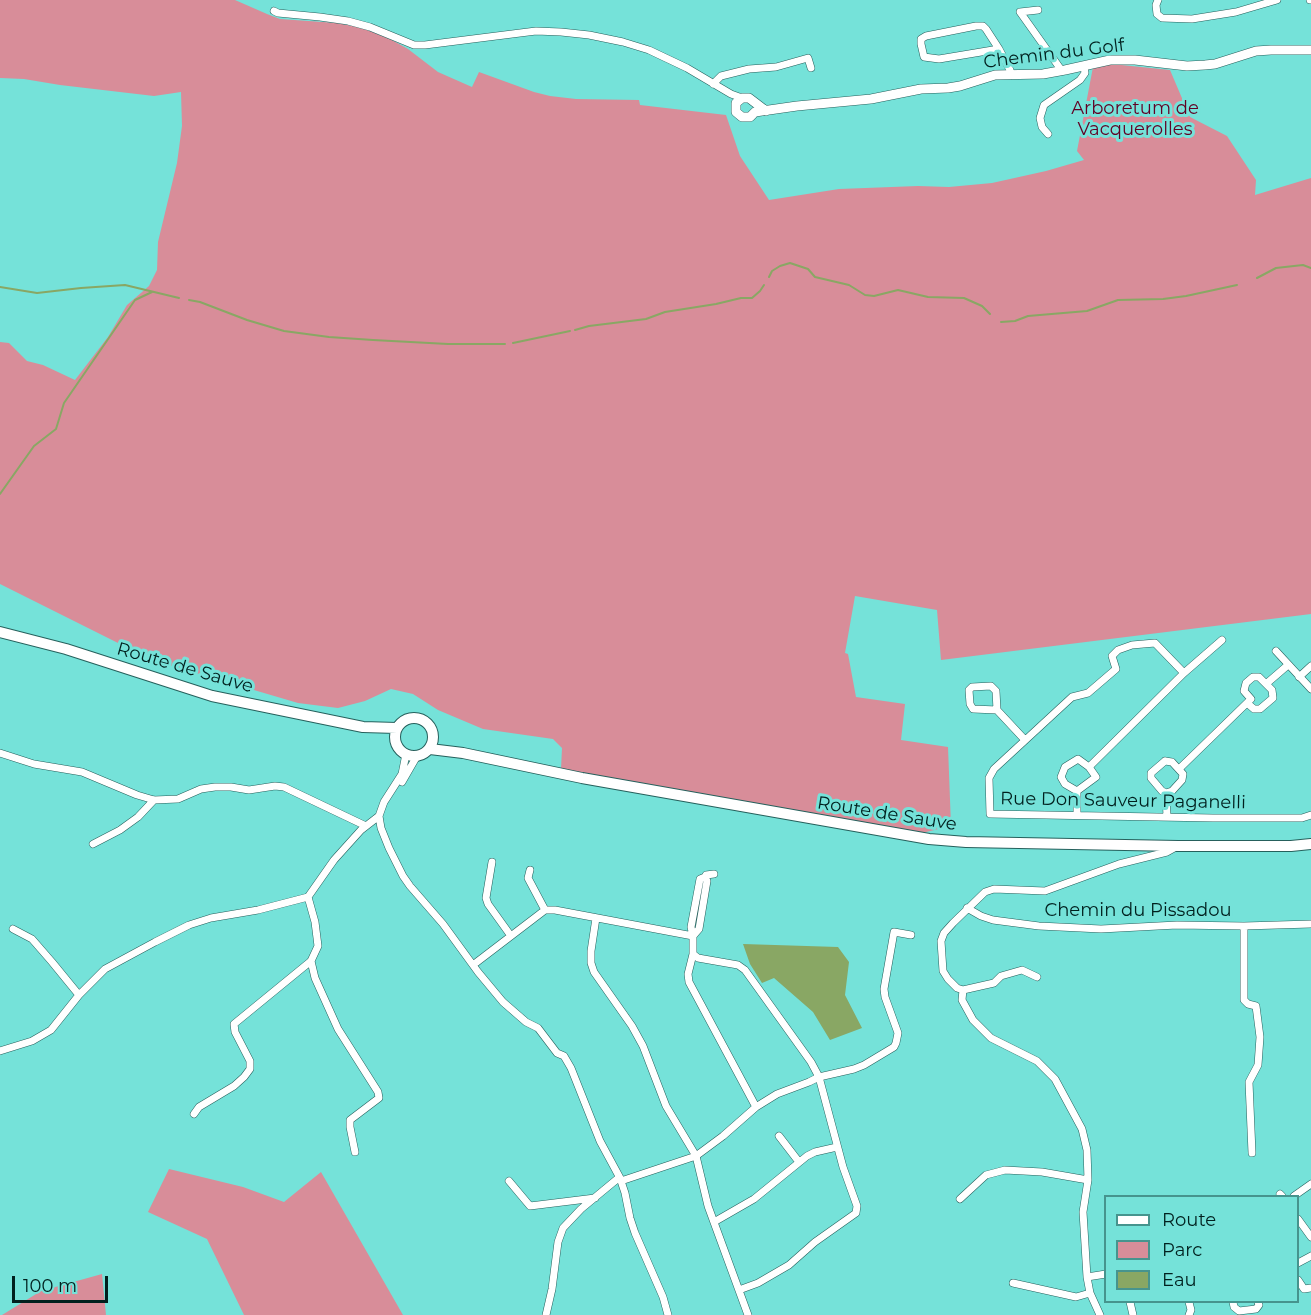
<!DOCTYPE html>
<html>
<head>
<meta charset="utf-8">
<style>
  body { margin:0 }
  #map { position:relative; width:1311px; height:1315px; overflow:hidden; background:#75e2d9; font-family:Montserrat,sans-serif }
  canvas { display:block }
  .legend { position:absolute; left:1104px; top:1195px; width:195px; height:108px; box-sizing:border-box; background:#75e2d9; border:2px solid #46948e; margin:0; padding:8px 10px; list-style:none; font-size:18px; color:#00201e }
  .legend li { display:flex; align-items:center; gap:12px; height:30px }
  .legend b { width:30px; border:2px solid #46948e }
  .scale { position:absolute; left:12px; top:1276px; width:96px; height:27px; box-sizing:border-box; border:3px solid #00201e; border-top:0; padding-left:8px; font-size:18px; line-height:21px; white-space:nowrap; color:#00201e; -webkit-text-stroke:4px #75e2d9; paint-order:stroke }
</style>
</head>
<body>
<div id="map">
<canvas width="1311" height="1315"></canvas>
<ul class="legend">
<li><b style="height:8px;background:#fff"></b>Route</li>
<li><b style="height:16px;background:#d88d99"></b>Parc</li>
<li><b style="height:16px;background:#89a764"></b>Eau</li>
</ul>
<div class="scale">100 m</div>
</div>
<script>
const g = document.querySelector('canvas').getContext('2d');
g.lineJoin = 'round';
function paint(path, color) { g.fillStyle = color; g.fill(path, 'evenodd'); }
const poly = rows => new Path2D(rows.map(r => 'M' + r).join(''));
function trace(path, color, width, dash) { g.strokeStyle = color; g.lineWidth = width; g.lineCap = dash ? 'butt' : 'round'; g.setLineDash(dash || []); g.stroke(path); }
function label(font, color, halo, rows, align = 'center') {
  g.font = font + ' Montserrat,sans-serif'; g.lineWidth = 6; g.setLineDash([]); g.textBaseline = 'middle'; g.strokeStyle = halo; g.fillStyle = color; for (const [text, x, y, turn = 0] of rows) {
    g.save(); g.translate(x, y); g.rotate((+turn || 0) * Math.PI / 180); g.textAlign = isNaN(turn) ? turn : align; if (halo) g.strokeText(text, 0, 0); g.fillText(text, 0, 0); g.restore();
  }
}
const green = poly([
  [0,0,235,0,267,14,280,19,337,23,358,27,373,32,392,40,408,49,438,72,472,87,479,72,534,92,550,96,576,99,639,100,640,105,726,115,740,156,769,200,839,189,918,186,949,187,992,183,1046,171,1084,160,1077,151,1093,67,1112,64,1170,70,1190,117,1227,136,1256,180,1255,195,1311,178,1311,614,941,660,937,610,855,596,845,653,848,654,856,697,905,704,901,740,948,747,951,826,922,833,561,769,562,748,553,739,483,729,438,710,413,694,391,689,365,701,338,708,298,703,152,660,0,584,0,342,9,343,27,361,43,365,75,380,108,337,127,305,149,286,157,270,158,242,177,163,182,126,181,92,154,96,60,85,24,79,0,78],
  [169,1169,243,1187,284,1202,321,1172,403,1315,244,1315,207,1239,148,1212],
  [102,1274,106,1315,2,1315,41,1291]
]);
const water = poly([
  [743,944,838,947,849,962,845,995,862,1028,830,1040,813,1012,774,978,762,983,750,964]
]);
const stream = poly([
  [769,277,772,271,780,266,790,263,808,269,815,277,849,285,865,295,874,296,898,290,928,297,964,298,982,306,990,314],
  [1257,278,1276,268,1303,265,1311,268],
  [0,287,37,293,81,288,125,285,179,298],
  [189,300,200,302,247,320,284,331,329,337,373,340,448,344,505,344],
  [1001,322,1015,321,1028,316,1087,311,1118,300,1163,299,1186,296,1237,285],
  [575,330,589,326,646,319,665,312,716,304,741,298,752,298,760,291,764,285],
  [513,343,570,331],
  [0,494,34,446,56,429,64,403,135,300,152,292]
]);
const street = poly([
  [1158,0,1156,5,1157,14,1162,18,1192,19,1236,12,1277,0],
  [1310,0,1311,0],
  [1038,10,1020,12,1062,71],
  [274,11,278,13,320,17,348,21,370,27,414,45,425,45,536,31,561,32,589,35,623,42,649,50,687,68,731,94,742,98],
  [999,49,939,59,924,57,921,44,921,39,926,36,976,26,983,26,986,29,999,49,1009,68,1012,75],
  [713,84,721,76,749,69,776,67,808,58,811,68],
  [1048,134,1042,127,1040,118,1044,105,1080,80,1085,73,1084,66],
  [1276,651,1311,689],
  [1184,673,1155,643,1132,645,1118,650,1112,656,1116,669,1088,693,1072,697,994,769,989,778,990,814,1213,818,1302,818,1311,815],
  [1299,677,1311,666],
  [1247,703,1254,709,1260,709,1273,698,1272,690,1266,684],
  [997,710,973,709,970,704,969,690,972,687,991,686,996,691,997,710,1025,740],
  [0,753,34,764,82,772,137,795,154,800,178,799,201,789,215,787,231,787,249,790,275,786,284,787,366,826],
  [1165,761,1172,762,1183,774,1182,780,1172,791,1166,793,1162,791,1151,778,1151,773,1165,761],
  [1179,769,1251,699,1244,691,1246,683,1253,677,1259,677,1266,684,1288,665],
  [402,782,417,756],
  [1077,791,1096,777,1089,767,1184,673,1222,640],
  [1166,793,1167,817],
  [1077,815,1077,791,1065,784,1061,777,1065,767,1078,759,1089,767],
  [379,816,381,828,389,848,403,876,410,886,443,924,478,972,503,1002,526,1022,538,1028,557,1053,564,1056,571,1068,600,1141,620,1178,625,1193,630,1218,635,1233,663,1297,668,1315],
  [93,844,120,830,138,817,154,800],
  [492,862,486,898,488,904,511,936],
  [530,870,528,878,545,910],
  [714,874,706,875,705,877,700,879,691,927,693,936,693,954,698,958,738,965,745,970,811,1062,819,1077,843,1167,857,1206,856,1213,815,1242,789,1265,758,1283,739,1290],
  [967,908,981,916,993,920,1039,926,1101,929,1177,925,1244,926,1311,924],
  [596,918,591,951,591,963,594,972,632,1026,643,1046,666,1106,696,1156,708,1206,748,1315],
  [1244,926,1244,1000,1248,1004,1256,1006,1260,1037,1258,1065,1249,1082,1252,1153],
  [13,929,32,939,52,962,79,995],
  [693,936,699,929,707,881,705,877],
  [693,954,688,974,689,982,756,1107],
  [311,961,315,978,338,1029,378,1092,379,1098,350,1120,350,1127,355,1152],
  [473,965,545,910,555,910,693,936],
  [963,990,994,983,1001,976,1022,970,1037,977],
  [0,1051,32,1041,51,1030,79,995,105,969,155,942,189,925,211,918,258,910,308,897,334,860,361,830,379,816,384,802,402,774,406,754],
  [194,1114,199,1107,234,1086,244,1077,250,1069,250,1061,235,1032,234,1024,311,961,318,946,315,922,308,897],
  [779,1136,799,1162],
  [509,1181,530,1206,595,1198],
  [621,1181,696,1156,723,1136,756,1107,777,1094,809,1082,819,1077,854,1069,864,1065,894,1047,896,1043,898,1033,885,997,884,989,894,932,911,935],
  [1280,1194,1282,1196],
  [1294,1196,1311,1184],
  [960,1199,986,1175,1005,1170,1042,1172,1088,1180],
  [1298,1219,1311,1237],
  [714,1222,754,1199,807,1156,815,1152,837,1147],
  [1298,1263,1311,1256],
  [1087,1277,1106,1274],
  [1298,1280,1304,1289,1311,1288],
  [1013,1283,1076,1297,1090,1293],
  [1130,1302,1133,1315],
  [1233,1302,1234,1307,1239,1311,1256,1309,1259,1305,1258,1302],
  [546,1315,552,1289,558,1242,563,1228,581,1209,616,1180,620,1178],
  [1100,1315,1090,1293,1087,1277,1083,1212,1088,1180,1087,1150,1082,1129,1055,1079,1037,1061,991,1038,973,1020,962,1000,963,990,957,988,948,979,943,971,941,941,944,933,953,923,985,892,994,889,1045,891,1119,864,1167,852,1176,847],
  [1189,1315,1191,1310,1189,1302]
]);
const secondary = poly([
  [755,112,797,106,871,99,921,89,948,88,960,86,995,75,1043,74,1065,70,1110,60,1135,60,1187,66,1205,65,1215,64,1256,51,1271,50,1311,50],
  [755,112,750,117,742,117,736,112,736,103,742,98,749,98,766,111]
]);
const primary = poly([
  [0,632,66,649,212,696,363,727,397,728],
  '395 737a19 19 0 1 1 38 0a19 19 0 1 1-38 0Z',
  [430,749,463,753,582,778,929,839,966,842,1178,846,1291,846,1311,844]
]);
const streetNames = [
  ["Chemin du Golf",1054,54,-7],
  ["Route de Sauve",185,668,16],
  ["Rue Don Sauveur Paganelli",1123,801,1],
  ["Route de Sauve",887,814,9],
  ["Chemin du Pissadou",1138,911]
];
const parkNames = [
  ["Arboretum de",1135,109],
  ["Vacquerolles",1135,130]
];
paint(green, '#d88d99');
paint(water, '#89a764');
trace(stream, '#89a764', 2);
trace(street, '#26605c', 8);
trace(secondary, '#26605c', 10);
trace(primary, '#26605c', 12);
trace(street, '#fff', 7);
trace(secondary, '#fff', 9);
trace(primary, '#fff', 10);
label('18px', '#00201e', '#75e2d9', streetNames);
label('18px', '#620024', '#75e2d9', parkNames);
</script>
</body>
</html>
